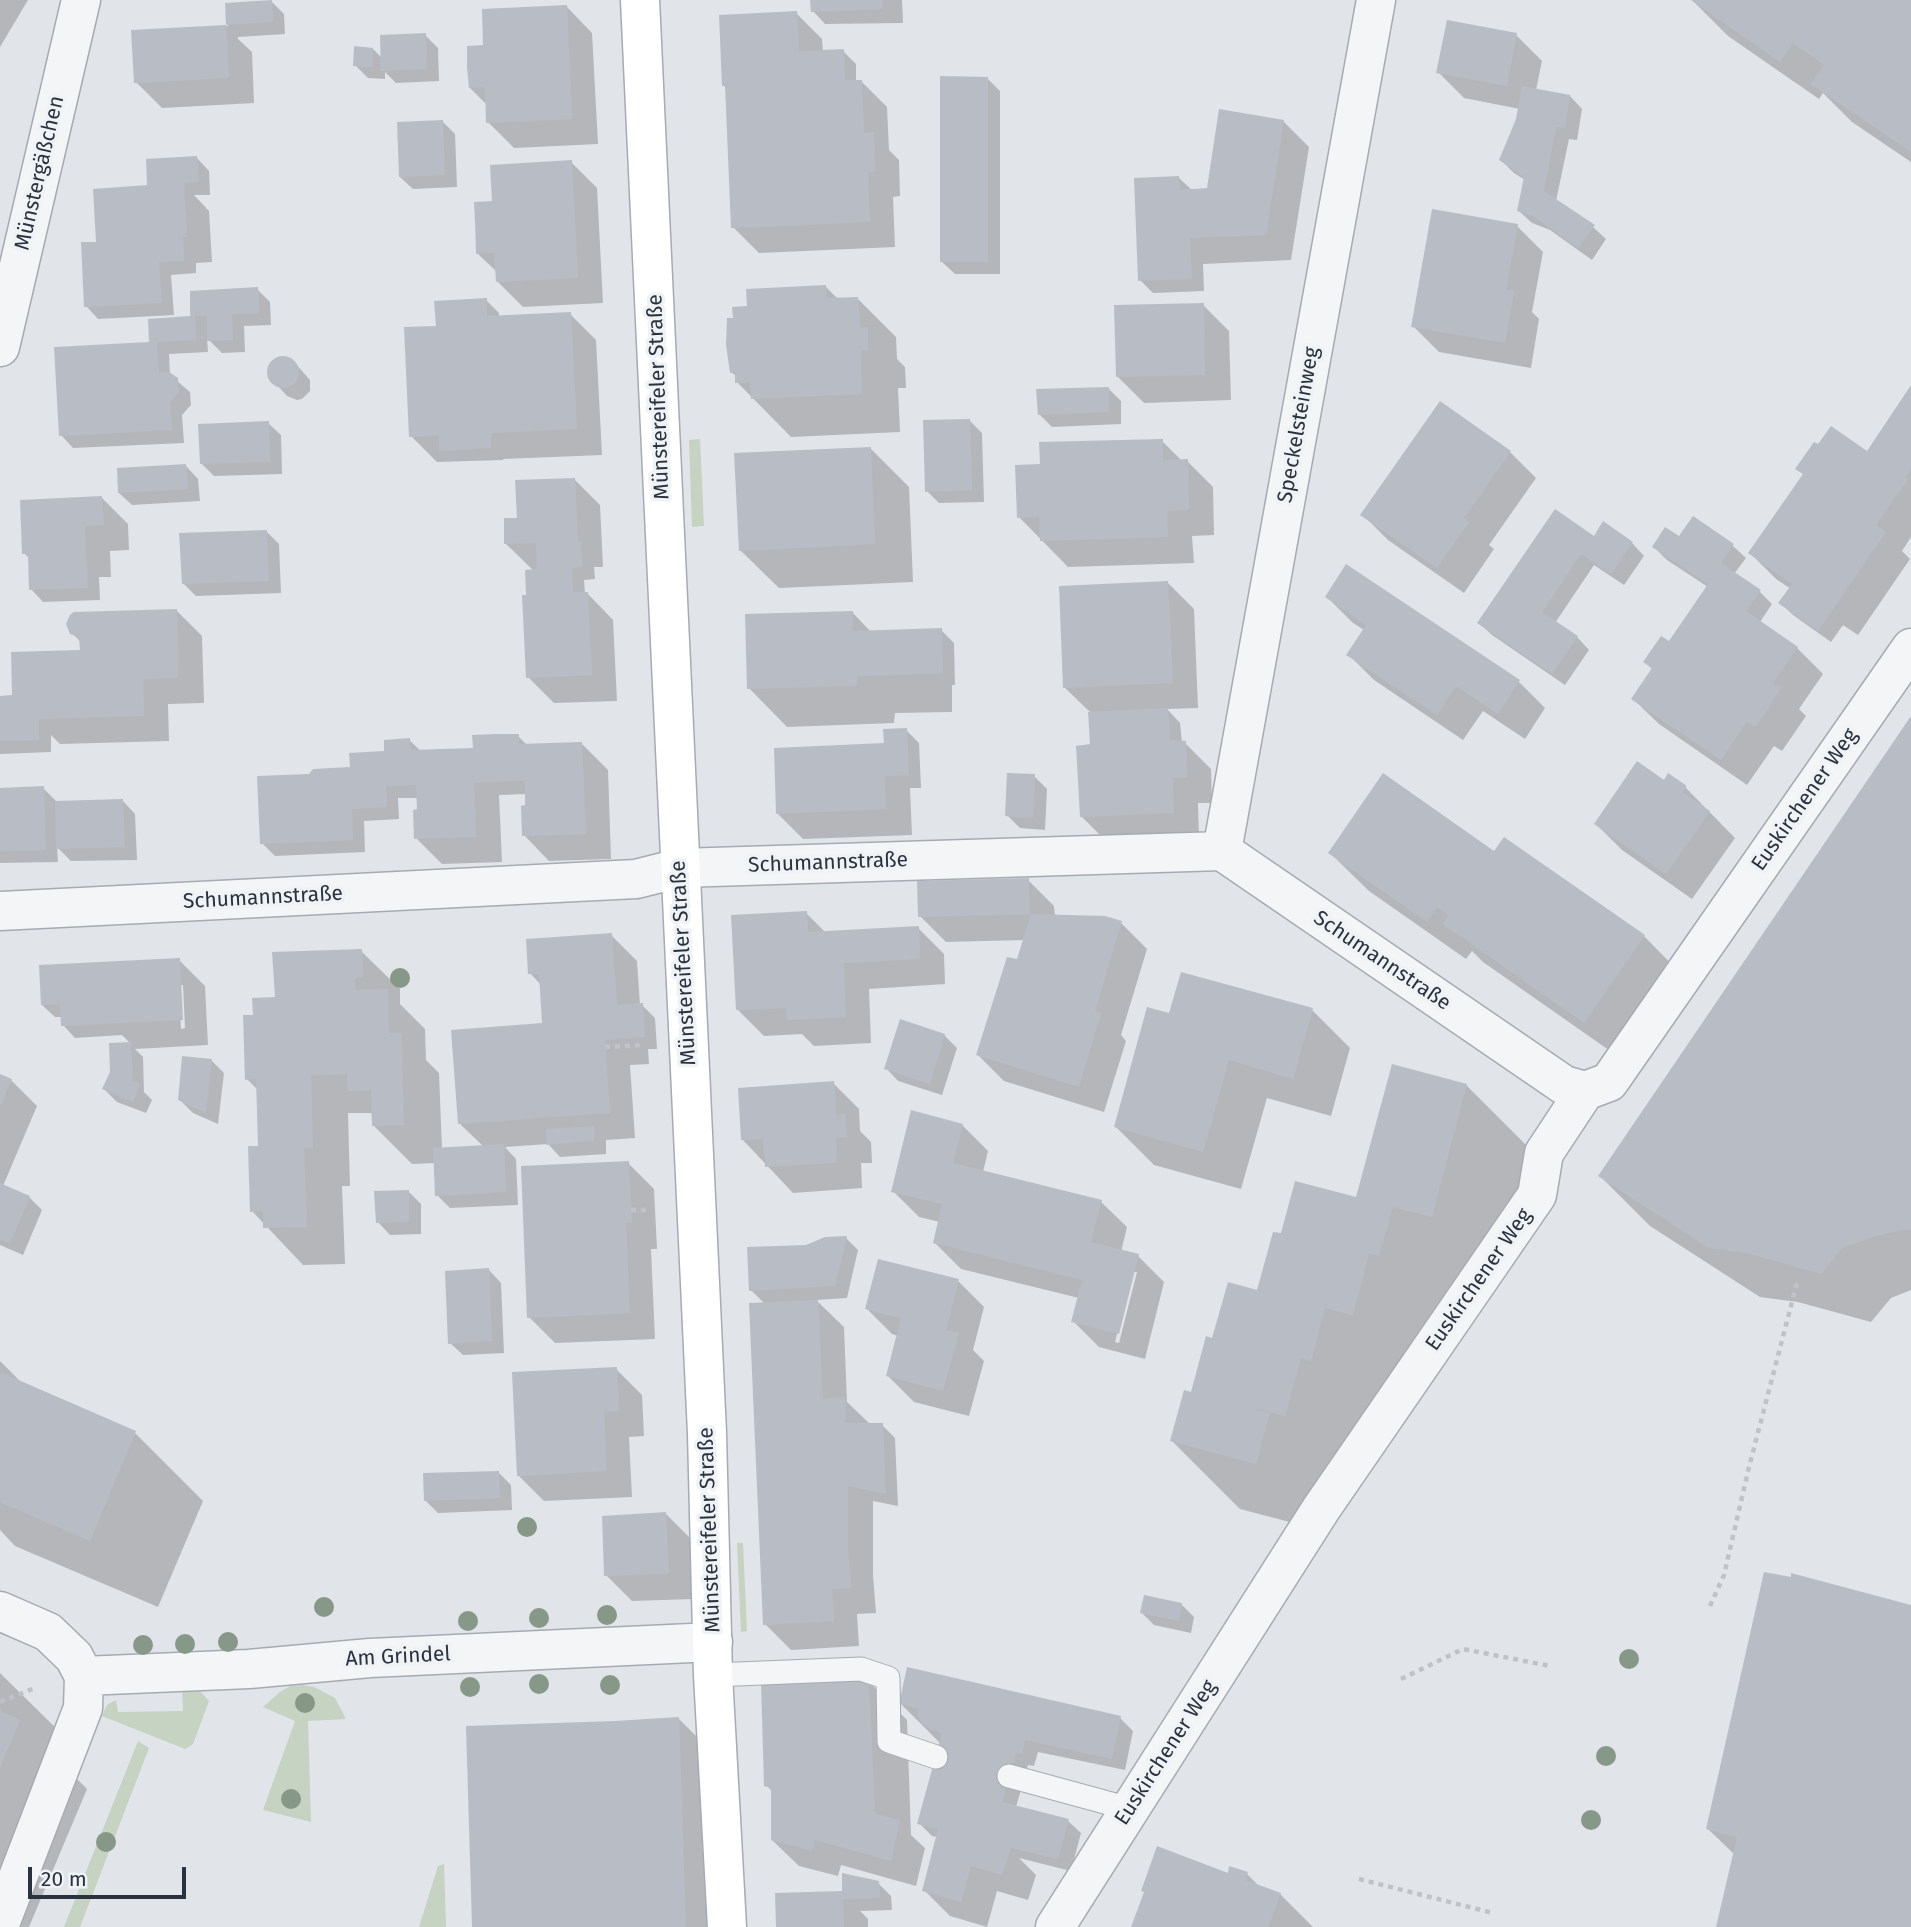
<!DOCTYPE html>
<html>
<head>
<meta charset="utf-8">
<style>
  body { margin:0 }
  #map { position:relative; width:1911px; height:1927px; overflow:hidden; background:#e1e4e9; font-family:"Fira Sans",sans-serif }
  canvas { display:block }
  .scale { position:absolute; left:28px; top:1867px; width:158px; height:32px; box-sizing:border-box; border:4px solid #2a323f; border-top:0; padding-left:9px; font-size:21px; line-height:24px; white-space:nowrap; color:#2a323f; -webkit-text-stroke:5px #f0f3f6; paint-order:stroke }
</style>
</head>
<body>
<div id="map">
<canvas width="1911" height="1927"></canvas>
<div class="scale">20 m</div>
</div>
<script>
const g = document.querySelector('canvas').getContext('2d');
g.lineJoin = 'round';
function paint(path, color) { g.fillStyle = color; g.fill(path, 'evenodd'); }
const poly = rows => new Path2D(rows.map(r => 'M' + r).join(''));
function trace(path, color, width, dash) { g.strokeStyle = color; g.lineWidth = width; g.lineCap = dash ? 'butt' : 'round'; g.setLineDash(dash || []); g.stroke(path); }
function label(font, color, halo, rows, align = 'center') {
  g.font = font + ' "Fira Sans",sans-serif'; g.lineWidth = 7; g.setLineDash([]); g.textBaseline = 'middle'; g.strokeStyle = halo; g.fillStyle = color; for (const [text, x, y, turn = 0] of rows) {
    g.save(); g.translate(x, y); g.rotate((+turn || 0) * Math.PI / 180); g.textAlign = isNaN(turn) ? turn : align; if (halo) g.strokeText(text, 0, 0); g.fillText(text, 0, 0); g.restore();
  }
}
const green = poly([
  [700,439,704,526,692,527,689,440],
  [737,1543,743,1543,747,1631,741,1632],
  [302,1685,314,1687,335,1698,346,1719,308,1721,311,1822,263,1810,295,1721,263,1707,280,1692,290,1686],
  [182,1687,199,1690,209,1701,193,1744,185,1749,102,1716,107,1705,116,1700,118,1712,183,1711],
  [138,1741,149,1748,80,1927,64,1927],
  [444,1864,446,1927,419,1927,438,1866]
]);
const shadow = poly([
  [0,0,28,0,0,47],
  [812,0,902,0,903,23,825,24,813,11],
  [1692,0,1911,0,1911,162,1852,122,1823,93,1819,99,1728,36],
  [272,2,284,14,285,34,238,37,238,39,252,52,254,103,162,108,136,82,133,32,228,26,227,5],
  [567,7,592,33,598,144,514,148,488,122,487,105,470,88,485,47],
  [796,13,822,39,823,52,843,51,856,64,856,82,861,81,887,107,889,150,899,160,900,196,893,197,895,247,759,253,733,227,727,89,723,85],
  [425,35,438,48,439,81,396,83,385,72,385,79,368,78,355,65,373,49,383,59],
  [1516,35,1542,61,1536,90,1570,96,1582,109,1577,140,1569,139,1556,201,1593,227,1606,239,1592,260,1550,230,1532,223,1519,211,1525,180,1514,173,1501,160,1518,120,1520,109,1464,98,1438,72],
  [987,78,1000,91,1000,274,955,274,942,262],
  [442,121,455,134,457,187,413,189,400,177],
  [1283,121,1309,147,1291,260,1203,264,1204,291,1153,293,1140,280,1179,178,1192,190,1208,189],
  [197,158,209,171,210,195,194,195,209,211,212,262,196,263,196,273,171,275,174,315,98,319,86,306,98,243,151,187],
  [571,162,597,188,603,303,523,307,497,281,497,272,478,254,494,203],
  [1517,226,1543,252,1532,312,1539,319,1531,368,1439,352,1413,326],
  [826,287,839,300,858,299,896,337,897,359,905,367,906,388,898,388,900,432,791,437,737,382,737,377,731,372,735,319,749,308],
  [257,289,270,302,271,325,244,326,245,352,222,353,207,338,208,352,169,354,170,375,190,392,191,405,182,415,184,443,73,448,61,435,151,344,192,318,192,293],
  [486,300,499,313,499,317,570,314,596,340,602,455,503,459,503,460,437,462,411,436,438,328],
  [1203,305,1229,331,1231,400,1144,403,1118,377],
  [284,358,294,362,310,380,310,391,302,399,297,400,287,396,270,377,271,366,273,361],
  [1108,388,1121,401,1121,424,1052,427,1039,414],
  [1911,388,1911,537,1902,551,1910,559,1858,635,1843,625,1831,642,1793,615,1781,603,1791,589,1776,579,1750,553,1804,475,1797,469,1877,460],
  [970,421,982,433,984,502,939,503,927,491],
  [268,423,281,435,282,474,214,476,201,463],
  [1162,441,1182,461,1187,461,1213,487,1214,535,1192,536,1194,563,1068,567,1019,517,1041,466],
  [871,449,909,487,913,582,779,588,740,550],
  [1510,452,1536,478,1489,545,1494,549,1464,593,1388,540,1363,515],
  [186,466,198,479,200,501,132,505,119,493],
  [574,479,600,505,603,567,594,567,595,579,584,580,585,594,588,594,613,620,617,701,554,703,528,677,530,596,534,571,506,544,519,519],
  [102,498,128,524,129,550,110,551,111,577,99,577,100,600,43,602,31,589,30,559,24,553],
  [1694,518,1733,546,1746,558,1734,574,1760,592,1772,604,1760,622,1797,648,1823,674,1799,709,1806,716,1793,735,1782,751,1774,746,1747,785,1659,724,1633,699,1653,670,1645,662,1669,643,1708,587,1667,560,1654,547,1680,539],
  [267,532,279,544,281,593,196,596,183,583],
  [1594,538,1632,543,1644,556,1624,585,1594,565,1555,623,1577,637,1589,650,1565,685,1492,635,1479,623],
  [1346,567,1519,682,1545,708,1525,739,1483,711,1463,740,1374,680,1348,654,1364,630,1353,623,1327,597],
  [1168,583,1194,609,1198,708,1167,709,1180,723,1182,743,1185,743,1211,769,1212,803,1198,803,1199,839,1107,842,1081,816,1095,747,1090,712,1064,687],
  [176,610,202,636,204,703,168,704,169,741,60,744,51,735,51,752,0,754,0,698,14,697,82,652,81,642,72,633],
  [852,612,871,632,941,630,954,643,955,685,952,685,952,712,895,713,894,723,787,727,749,688],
  [1911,719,1911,1290,1891,1298,1871,1322,1798,1302,1760,1297,1650,1226,1600,1176],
  [906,730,919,743,921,788,910,788,912,835,803,839,777,813],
  [518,736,528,746,582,744,608,770,611,859,549,861,524,835,527,794,499,795,502,862,442,864,416,838,419,811,419,798,398,798,399,819,364,821,365,852,275,856,262,843,310,775,352,769,409,740,421,751,475,749],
  [1034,776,1047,789,1045,830,1020,828,1007,815],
  [1664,782,1685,787,1735,838,1692,899,1622,850,1596,824],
  [43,788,56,801,56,803,123,801,135,814,137,860,71,861,57,847,58,862,0,863,0,789],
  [1504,839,1644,936,1682,975,1623,1060,1483,962,1472,951,1466,959,1369,891,1330,853,1494,853],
  [1028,880,1054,906,1055,917,1121,923,1147,949,1121,1035,1126,1041,1104,1112,1004,1081,978,1055,1018,961,1025,940,946,942,920,916],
  [806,913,826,933,918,928,944,954,945,984,869,989,871,1043,814,1046,802,1034,764,1036,738,1010],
  [611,935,637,961,640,1005,642,1005,655,1018,657,1049,648,1049,649,1064,630,1065,635,1138,606,1140,606,1154,560,1157,548,1144,505,1147,516,1159,518,1205,450,1208,437,1195,436,1163,412,1164,374,1126,373,1115,371,1113,348,1113,350,1186,342,1186,345,1264,303,1265,252,1211,260,1148,258,1090,247,1079,255,1016,277,999,361,951,400,989,400,1004,425,1029,426,1060,439,1073,442,1149,484,1147,459,1123,544,1025,541,985,530,973],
  [179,960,205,986,208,1045,135,1049,143,1057,144,1092,152,1100,146,1113,117,1102,104,1089,131,1044,122,1035,75,1038,63,1025,62,1017,55,1017,42,1005],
  [179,985,183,985,185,1028,181,1029],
  [1312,1010,1350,1048,1331,1116,1267,1098,1241,1189,1154,1165,1116,1127,1170,1015],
  [944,1035,957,1048,942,1095,898,1081,886,1068],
  [211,1060,224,1073,218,1124,193,1113,180,1100],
  [0,1076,11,1080,37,1106,3,1186,29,1197,42,1210,23,1255,0,1245],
  [833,1083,859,1109,860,1131,871,1142,872,1163,861,1163,862,1188,793,1193,742,1139],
  [1466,1085,1534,1153,1500,1284,1460,1274,1324,1531,1240,1509,1172,1441,1214,1340,1259,1292,1282,1235,1357,1199],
  [962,1125,988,1151,983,1172,1101,1202,1127,1227,1121,1252,1138,1256,1164,1282,1145,1359,1099,1347,1073,1321,1079,1298,961,1269,935,1243,940,1222,919,1217,893,1191],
  [1133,1272,1137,1272,1119,1343,1115,1342],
  [628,1163,654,1189,657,1249,651,1249,655,1339,555,1343,529,1317],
  [408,1191,421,1204,421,1234,390,1235,378,1222],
  [846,1238,858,1250,847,1298,816,1300,844,1327,847,1402,871,1425,882,1425,895,1438,898,1506,873,1501,873,1575,876,1613,857,1614,859,1646,791,1650,765,1624,765,1304,751,1290,806,1246],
  [489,1270,501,1283,504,1353,463,1355,450,1343],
  [958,1281,984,1307,973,1350,984,1361,969,1416,914,1402,888,1376,898,1336,892,1334,867,1309],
  [0,1361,23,1384,135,1433,203,1501,158,1607,15,1546,0,1530],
  [616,1369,642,1395,644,1436,629,1437,632,1497,544,1501,518,1475],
  [498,1472,511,1485,512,1510,438,1513,425,1500],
  [666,1514,692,1540,694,1599,632,1601,606,1575],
  [1181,1604,1194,1617,1191,1633,1154,1625,1142,1613],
  [1911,1606,1911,1927,1718,1927,1735,1855,1708,1829],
  [0,1673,70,1742,61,1763,87,1789,29,1927,0,1927],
  [868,1681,907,1720,911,1835,925,1848,916,1886,841,1865,838,1876,799,1866,772,1840,773,1792,766,1785],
  [901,1704,1120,1718,1133,1731,1125,1770,1038,1752,1034,1766,1028,1765,1016,1807,1068,1821,1081,1833,1071,1871,1019,1858,1036,1875,1028,1900,997,1891,987,1927,950,1916,924,1890,937,1837,932,1836,919,1823,942,1743,939,1742],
  [678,1718,704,1744,710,1927,474,1927],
  [1247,1874,1260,1887,1280,1894,1313,1927,1133,1927,1229,1875],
  [878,1883,891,1896,892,1910,860,1911,868,1919,868,1927,778,1927,845,1896]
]);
const building = poly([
  [272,0,273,22,226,25,229,78,134,83,131,30,226,25,225,3],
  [810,0,882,0,882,9,811,12],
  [1691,0,1911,0,1911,152,1811,84,1824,65,1793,43,1780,62],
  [567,5,572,119,486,123,485,87,469,88,467,67,467,46,483,45,482,9],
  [797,11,799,51,844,49,845,80,862,80,864,133,874,132,875,171,868,172,870,222,731,228,725,85,722,86,719,15],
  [1447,20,1517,33,1507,86,1436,73],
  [426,33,427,69,381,71,380,35],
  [354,46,373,48,373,67,353,66],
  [940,76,988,77,988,262,940,262],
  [1522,86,1570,95,1565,128,1556,127,1544,191,1595,225,1578,248,1535,217,1517,211,1524,177,1499,160,1516,119],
  [1219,109,1284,120,1266,235,1190,238,1192,279,1138,281,1134,178,1179,176,1180,190,1207,188],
  [443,120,445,175,399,177,397,122],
  [197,156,199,182,184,183,187,237,183,237,184,261,159,262,162,303,84,307,81,242,96,242,93,189,147,185,146,159],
  [572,160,578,278,496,282,494,253,476,254,475,222,474,202,492,201,490,165],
  [1432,209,1518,224,1506,290,1514,291,1505,343,1411,327],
  [826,285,827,298,858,297,860,328,868,327,868,350,861,350,862,394,751,399,750,382,735,383,735,372,730,373,726,345,727,318,733,318,732,307,747,306,746,289],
  [258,287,259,313,232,314,233,340,207,341,207,316,195,316,196,340,157,342,159,372,169,372,178,378,179,392,170,402,172,430,59,436,54,347,149,342,148,319,190,316,190,291],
  [487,298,487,316,571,312,577,429,491,433,491,448,439,451,439,435,409,437,404,327,436,326,434,301],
  [1204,303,1205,375,1116,377,1114,305],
  '267 372a16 16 0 1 1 32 0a16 16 0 1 1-32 0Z',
  [1911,385,1911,469,1905,478,1908,479,1876,525,1886,532,1818,631,1778,603,1792,584,1748,553,1803,474,1795,469,1814,442,1818,444,1831,426,1867,451],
  [1109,387,1109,412,1038,415,1036,389],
  [1440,401,1511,451,1464,518,1469,522,1437,568,1360,515],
  [970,419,972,490,925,492,923,420],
  [269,421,270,462,200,464,198,424],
  [1163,439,1163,460,1188,459,1189,510,1167,511,1168,537,1040,541,1039,517,1017,518,1015,465,1040,464,1039,442],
  [871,447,875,544,739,551,734,453],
  [186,464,188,489,118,493,117,468],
  [575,478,578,541,581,541,583,567,572,568,573,592,588,592,592,675,526,678,522,595,526,595,525,570,537,569,536,543,504,544,504,518,517,518,515,480],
  [102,496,104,525,85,526,88,588,29,590,28,554,22,554,20,500],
  [1555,509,1594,536,1603,521,1633,542,1611,574,1581,554,1542,612,1578,636,1552,674,1477,623],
  [1693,516,1734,544,1721,563,1761,590,1746,611,1798,647,1773,683,1781,688,1768,709,1755,727,1747,721,1721,760,1631,699,1652,668,1643,662,1661,636,1669,641,1708,584,1652,547,1665,527,1679,536],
  [267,530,269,581,182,584,179,533],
  [1346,564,1520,680,1498,714,1456,686,1437,715,1346,655,1366,625,1325,597],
  [1168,581,1173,683,1063,688,1059,586],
  [177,609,178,678,143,679,144,716,39,719,39,740,0,741,0,696,12,695,11,652,80,650,79,637,70,634,66,624,70,615,74,612],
  [853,611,853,631,942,628,943,673,857,676,857,686,747,689,745,614],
  [1168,708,1170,740,1186,741,1187,778,1173,778,1174,813,1080,817,1076,746,1090,744,1088,712],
  [1911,716,1911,1230,1902,1230,1875,1236,1842,1248,1821,1274,1747,1253,1709,1248,1598,1176],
  [907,728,909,775,885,776,886,809,776,814,774,748,884,743,883,729],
  [495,734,519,734,519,744,582,742,586,834,522,836,521,806,525,805,525,781,520,781,474,783,476,837,414,839,413,810,417,809,416,785,386,786,387,807,352,809,353,840,260,844,257,776,309,774,313,769,350,767,349,753,384,751,384,740,410,738,411,750,473,748,472,735],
  [1637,761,1664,780,1668,773,1687,786,1682,792,1710,811,1666,874,1594,824],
  [1007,773,1035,774,1033,818,1005,816],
  [1383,773,1494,851,1504,837,1645,935,1584,1023,1443,924,1449,915,1437,907,1427,922,1328,853],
  [44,786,46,850,0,851,0,788],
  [123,799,125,847,56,849,55,801],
  [1029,878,1030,914,918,917,917,881],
  [807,911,808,932,919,926,920,959,844,963,846,1017,787,1020,786,1008,736,1010,731,915],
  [1031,914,1105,916,1122,921,1095,1011,1101,1013,1079,1087,976,1055,1007,957,1017,959],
  [612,933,617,1005,643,1003,645,1037,605,1040,610,1113,458,1124,451,1030,542,1023,539,974,528,974,526,939],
  [362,949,363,977,355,978,355,990,388,989,389,1033,401,1033,404,1125,372,1126,371,1090,347,1091,347,1074,311,1075,313,1148,304,1148,307,1227,263,1228,263,1211,250,1212,248,1146,258,1146,256,1079,245,1080,243,1015,253,1015,252,998,275,997,272,952],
  [180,958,183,1020,61,1026,60,1005,41,1005,39,965],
  [1181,972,1313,1008,1293,1079,1229,1060,1203,1152,1114,1127,1147,1007,1169,1013],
  [900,1019,945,1034,930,1084,884,1069],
  [131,1042,133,1081,140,1085,133,1102,102,1089,110,1072,109,1043],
  [182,1056,212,1059,206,1113,178,1100],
  [1392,1064,1467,1084,1432,1217,1393,1207,1379,1256,1369,1253,1353,1315,1325,1308,1311,1361,1301,1358,1285,1416,1230,1402,1270,1413,1256,1464,1170,1441,1184,1390,1191,1392,1206,1336,1212,1338,1228,1282,1257,1290,1273,1232,1281,1233,1295,1181,1356,1197],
  [0,1074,12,1079,0,1107],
  [834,1081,836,1115,845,1114,847,1137,836,1138,837,1163,765,1167,763,1139,741,1140,738,1088],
  [911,1110,963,1124,953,1163,1102,1200,1091,1242,1139,1254,1119,1334,1071,1322,1082,1280,933,1243,942,1204,891,1192],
  [594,1126,594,1141,546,1145,546,1129],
  [504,1144,506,1192,435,1196,433,1148],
  [629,1161,632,1223,626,1223,630,1313,527,1318,521,1166],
  [0,1183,30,1196,10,1244,0,1239],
  [409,1190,409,1222,376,1223,374,1191],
  [847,1236,835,1286,749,1291,747,1247,806,1245,825,1237],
  [878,1259,959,1279,946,1330,959,1333,943,1391,886,1376,901,1318,865,1309],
  [489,1268,492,1341,448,1344,445,1271],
  [818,1300,823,1399,845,1397,846,1423,883,1423,886,1494,848,1486,848,1548,851,1588,832,1589,834,1621,763,1625,749,1303],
  [617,1367,619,1411,604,1412,607,1471,517,1476,512,1372],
  [0,1372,136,1431,90,1541,0,1502],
  [499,1471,500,1498,424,1501,423,1473],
  [666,1512,669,1574,604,1576,602,1516],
  [1764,1572,1791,1577,1791,1573,1911,1605,1911,1927,1716,1927,1737,1837,1706,1829],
  [1144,1595,1182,1603,1179,1621,1140,1613],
  [907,1667,1121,1716,1112,1759,1025,1740,1022,1754,1016,1753,1002,1802,1069,1819,1058,1859,1011,1848,1002,1875,971,1866,961,1902,922,1891,938,1829,917,1824,942,1733,928,1728,919,1720,917,1708,899,1704],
  [869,1680,875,1814,900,1820,891,1861,815,1840,812,1851,771,1840,771,1788,764,1786,761,1683],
  [0,1707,2,1712,20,1720,0,1767],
  [679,1717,686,1927,472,1927,466,1726,615,1721],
  [1157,1846,1228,1873,1229,1866,1248,1872,1245,1880,1281,1893,1268,1927,1131,1927,1144,1892,1141,1891],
  [842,1873,879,1881,880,1898,843,1899,844,1927,776,1927,775,1893,842,1891]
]);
const path = poly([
  [605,1047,643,1045],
  [631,1210,649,1210],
  [1710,1606,1724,1575,1749,1467,1798,1279],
  [1401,1679,1463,1649,1550,1666],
  [0,1702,37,1687],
  [1359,1879,1493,1913]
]);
const service = poly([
  [713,1675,861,1669,888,1678,889,1741,936,1757],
  [1009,1776,1130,1809]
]);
const minor = poly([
  [0,347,81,0],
  [1222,851,1376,0],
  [0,911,636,879,680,868,1222,851,1564,1085,1585,1091],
  [0,1611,48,1632,74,1657,84,1676,83,1708,0,1924],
  [84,1676,249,1669,370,1658,713,1642],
  [1055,1927,1321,1509,1537,1195,1544,1153,1585,1091,1609,1082,1911,648]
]);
const secondary = poly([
  [640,0,707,1433,713,1675,727,1927]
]);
const trees = [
  [400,978],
  [527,1527],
  [324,1607],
  [607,1615],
  [539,1618],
  [468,1621],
  [228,1642],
  [185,1644],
  [143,1645],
  [1629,1659],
  [539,1684],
  [610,1685],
  [470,1687],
  [305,1703],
  [1606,1756],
  [291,1799],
  [1591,1820],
  [106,1842]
];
const streetNames = [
  ["Münstergäßchen",40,173,-77],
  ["Münstereifeler Straße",659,397,-92],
  ["Speckelsteinweg",1299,425,-80],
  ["Euskirchener Weg",1805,800,-55],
  ["Schumannstraße",828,863,-2],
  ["Schumannstraße",263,898,-3],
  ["Schumannstraße",1382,961,34],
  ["Münstereifeler Straße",684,963,-93],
  ["Euskirchener Weg",1479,1280,-55],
  ["Münstereifeler Straße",710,1530,-92],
  ["Am Grindel",398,1657,-3],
  ["Euskirchener Weg",1166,1753,-57]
];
paint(green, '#c6d2c2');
paint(shadow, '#0003');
paint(building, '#b8bdc5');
trace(service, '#a6abb3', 25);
trace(minor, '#a6abb3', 41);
trace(secondary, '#a6abb3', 41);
trace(path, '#bfc2c7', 4.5, [5, 5]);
trace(service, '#f3f5f7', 23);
trace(minor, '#f3f5f7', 38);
trace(secondary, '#fff', 38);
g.fillStyle = '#879888';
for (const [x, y] of trees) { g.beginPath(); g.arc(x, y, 10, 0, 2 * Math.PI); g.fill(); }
label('21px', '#2a323f', '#f0f3f6', streetNames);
</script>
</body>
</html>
